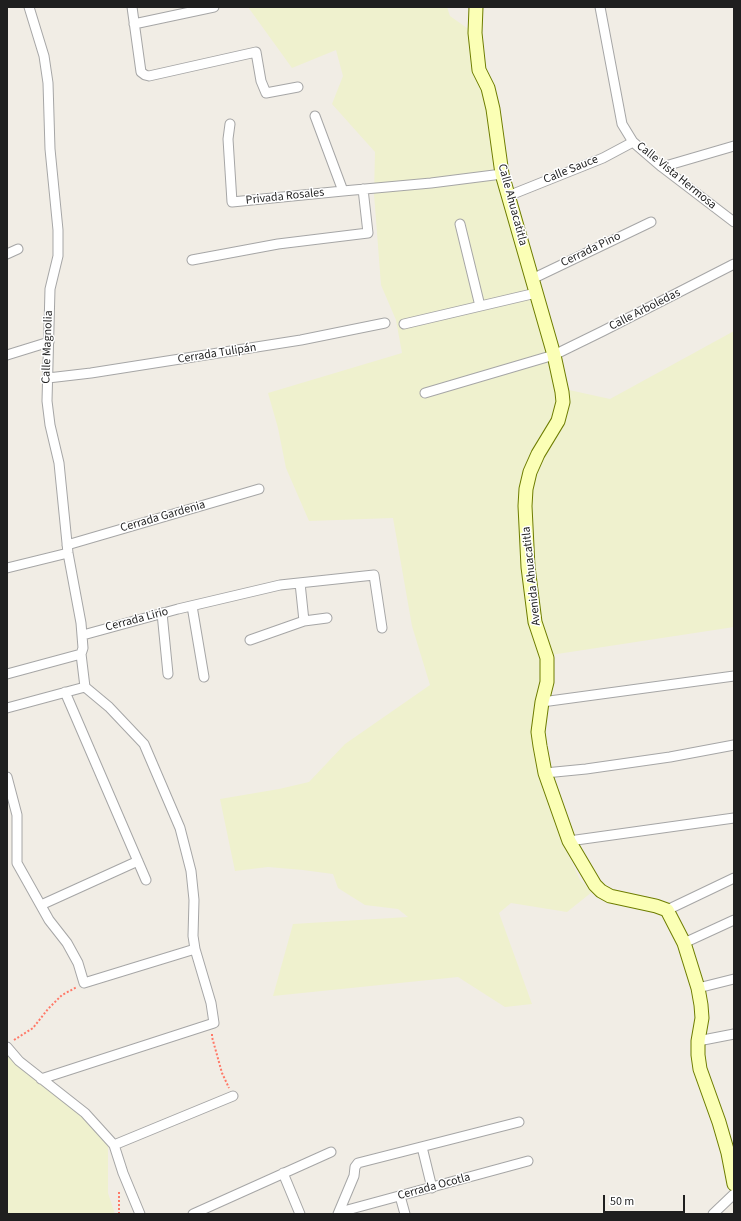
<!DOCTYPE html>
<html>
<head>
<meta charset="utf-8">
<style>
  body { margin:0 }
  #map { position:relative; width:741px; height:1221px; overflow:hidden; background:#f1ede5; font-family:"Source Sans 3",sans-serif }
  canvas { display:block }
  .frame { position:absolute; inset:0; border:8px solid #1f1f1f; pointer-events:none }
  .scale { position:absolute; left:603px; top:1195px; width:82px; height:18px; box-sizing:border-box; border:2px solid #1f1f1f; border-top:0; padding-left:5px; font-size:12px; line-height:14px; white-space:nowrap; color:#1f1f1f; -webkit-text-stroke:3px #fff; paint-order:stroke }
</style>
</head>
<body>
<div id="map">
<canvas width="741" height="1221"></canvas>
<div class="frame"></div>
<div class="scale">50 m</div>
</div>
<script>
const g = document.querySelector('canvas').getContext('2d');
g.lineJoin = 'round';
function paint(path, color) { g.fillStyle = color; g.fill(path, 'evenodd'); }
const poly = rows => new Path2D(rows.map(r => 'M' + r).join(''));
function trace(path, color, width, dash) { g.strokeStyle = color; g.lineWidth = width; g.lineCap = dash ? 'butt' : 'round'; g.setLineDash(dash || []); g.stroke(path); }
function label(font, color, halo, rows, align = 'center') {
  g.font = font + ' "Source Sans 3",sans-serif'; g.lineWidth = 3; g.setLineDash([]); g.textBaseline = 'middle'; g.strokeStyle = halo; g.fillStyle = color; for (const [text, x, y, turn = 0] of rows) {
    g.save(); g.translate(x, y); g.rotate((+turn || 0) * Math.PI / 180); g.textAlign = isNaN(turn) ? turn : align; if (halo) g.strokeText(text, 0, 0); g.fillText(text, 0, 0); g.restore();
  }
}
const farmland = poly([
  [248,7,447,7,450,16,474,33,560,388,610,399,734,331,734,627,544,656,545,689,544,774,561,839,580,880,592,892,567,912,511,903,499,913,532,1004,505,1007,458,977,273,996,293,924,408,917,398,909,365,905,338,888,333,874,303,870,268,867,235,871,220,799,279,789,309,782,345,744,430,685,412,626,393,518,309,521,286,468,278,428,268,393,402,353,396,320,381,285,374,194,375,152,332,104,343,76,336,50,292,68],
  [7,1048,85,1114,108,1142,108,1193,115,1214,7,1214]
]);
const path = poly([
  [212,1034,212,1037,222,1073,229,1088],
  [14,1040,33,1028,48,1009,62,995,77,987],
  [119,1214,119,1190]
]);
const street = poly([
  [29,7,44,56,48,83,50,149,58,230,58,256,50,289,47,401,50,425,59,463,68,553,81,623,83,648,81,654,85,687],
  [132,7,141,72,145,75,149,76,256,52,261,81,266,93,298,87],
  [600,7,622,124,633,142,662,167,734,222],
  [134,24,214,7],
  [315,116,343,191,431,183,502,174],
  [230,124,228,139,232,202,343,191],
  [662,167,734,146],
  [508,196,603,158,633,142],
  [460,224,480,306],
  [7,254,18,249],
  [192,260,278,244,368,233,363,189],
  [532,279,651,222],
  [404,324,536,293],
  [7,355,49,342],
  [48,378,91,373,301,340,385,323],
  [425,393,554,355,603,331,734,264],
  [67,545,259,489],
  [7,568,68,553],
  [300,583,304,621],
  [192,606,204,677],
  [162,613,168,674],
  [83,635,178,609,280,585,374,575,382,628],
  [250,640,304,621,327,618],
  [7,674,81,654],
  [65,692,146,880],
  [542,702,734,676],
  [7,708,85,687],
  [545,773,586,769,670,757,734,745],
  [7,777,17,815,17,863,49,920,67,943,78,963,84,983,195,949],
  [569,841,734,818],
  [41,905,138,861],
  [667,910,734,878],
  [684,943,734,920],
  [698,988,734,979],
  [698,1041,734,1034],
  [7,1047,19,1061,85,1113,114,1145,123,1173,140,1214],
  [41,1079,214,1023,211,1003,195,949,193,936,194,900,191,871,180,828,144,744,109,707,85,687],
  [114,1145,233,1096],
  [422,1147,432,1188],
  [283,1173,300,1214],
  [400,1196,405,1214],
  [340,1212,528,1161],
  [193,1214,331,1152],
  [338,1214,354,1176,355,1167,358,1163,519,1122],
  [713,1214,734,1194]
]);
const secondary = poly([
  [476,7,475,33,479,70,488,88,493,109,502,174,554,355,562,392,563,402,558,421,538,454,530,472,526,489,525,506,528,567,535,622,547,658,547,682,542,702,538,732,540,746,545,773,569,841,595,885,601,891,610,896,656,906,667,910,684,943,698,988,701,1005,702,1018,698,1041,698,1055,700,1069,719,1122,728,1153,734,1184]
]);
const streetNames = [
  ["Calle Sauce",571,170,-22],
  ["Calle Vista Hermosa",676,176,39],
  ["Privada Rosales",285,197,-6],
  ["Calle Ahuacatitla",512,205,75],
  ["Cerrada Pino",591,250,-26],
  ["Calle Arboledas",645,310,-27],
  ["Calle Magnolia",48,347,-88],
  ["Cerrada Tulipán",217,354,-9],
  ["Cerrada Gardenia",163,517,-16],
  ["Avenida Ahuacatitla",532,576,-96],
  ["Cerrada Lirio",137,620,-15],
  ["Cerrada Ocotla",434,1187,-15]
];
paint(farmland, '#eff1ce');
trace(street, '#a6a6a6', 11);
trace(secondary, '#6e7d00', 15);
trace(path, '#ff7968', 2, [2, 2]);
trace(street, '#fff', 9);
trace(secondary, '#fbffb5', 13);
label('12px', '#1f1f1f', '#fff', streetNames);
</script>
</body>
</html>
